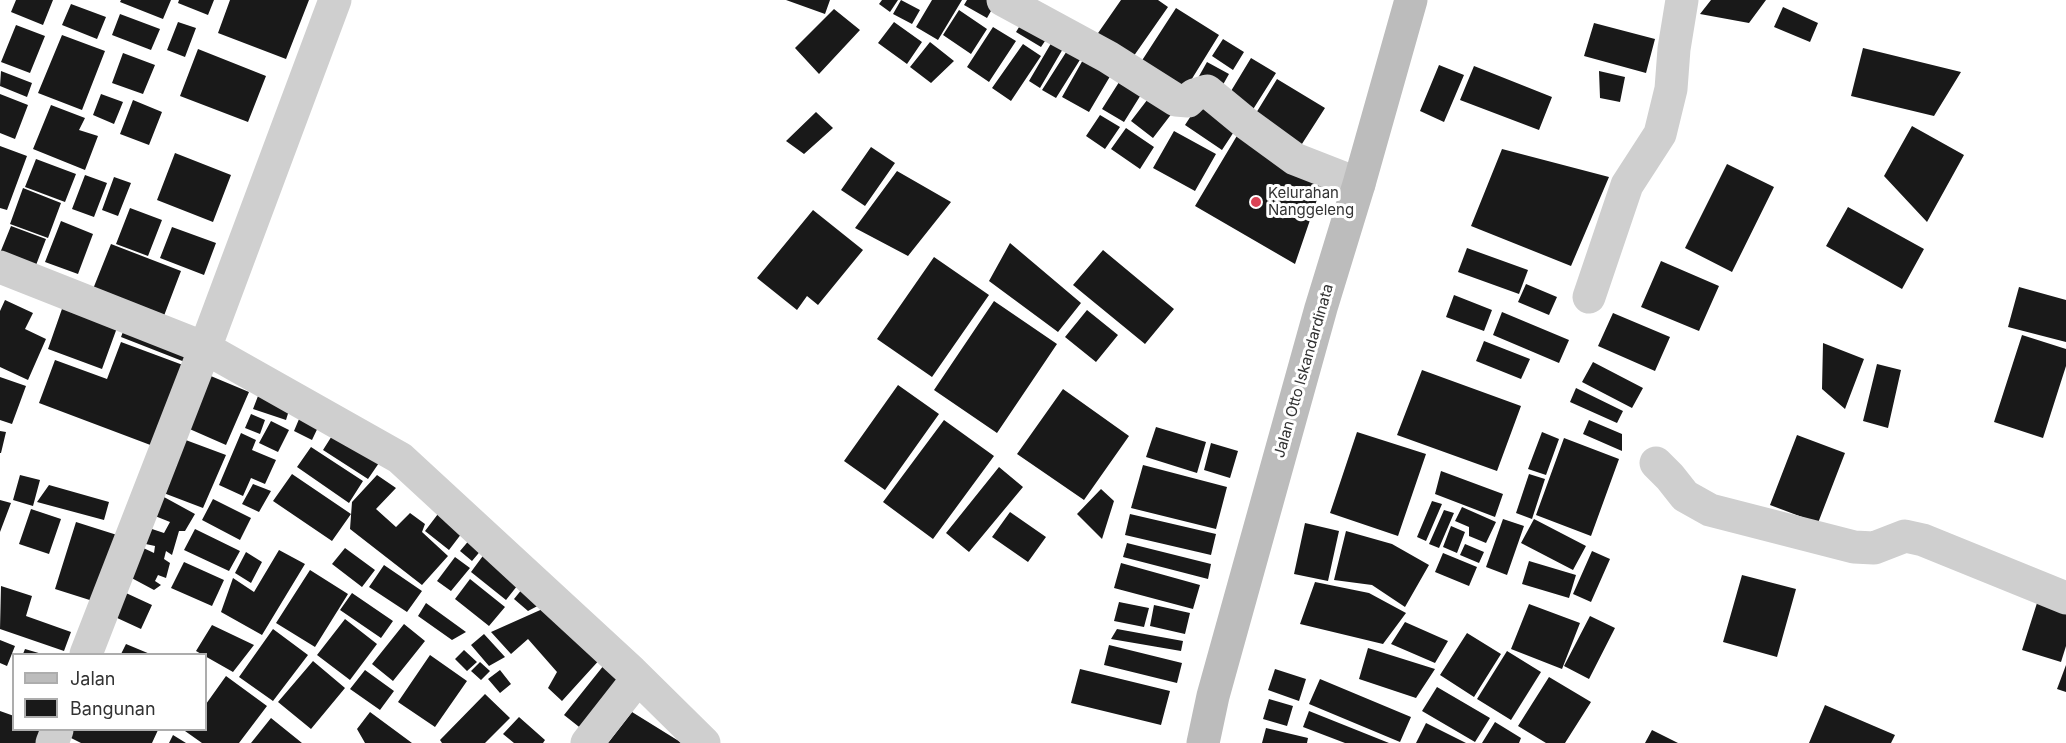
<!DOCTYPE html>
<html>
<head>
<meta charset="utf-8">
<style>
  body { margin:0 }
  #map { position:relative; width:2066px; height:743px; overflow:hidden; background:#fff; font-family:Inter,sans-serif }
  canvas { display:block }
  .legend { position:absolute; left:12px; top:653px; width:195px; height:78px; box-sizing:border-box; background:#fff; border:2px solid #adadad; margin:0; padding:8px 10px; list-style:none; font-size:18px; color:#323232 }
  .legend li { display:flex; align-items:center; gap:12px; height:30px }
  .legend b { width:30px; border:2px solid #adadad }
</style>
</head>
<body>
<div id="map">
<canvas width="2066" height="743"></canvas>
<ul class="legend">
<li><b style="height:8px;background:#bcbcbc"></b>Jalan</li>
<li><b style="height:16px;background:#191919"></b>Bangunan</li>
</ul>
</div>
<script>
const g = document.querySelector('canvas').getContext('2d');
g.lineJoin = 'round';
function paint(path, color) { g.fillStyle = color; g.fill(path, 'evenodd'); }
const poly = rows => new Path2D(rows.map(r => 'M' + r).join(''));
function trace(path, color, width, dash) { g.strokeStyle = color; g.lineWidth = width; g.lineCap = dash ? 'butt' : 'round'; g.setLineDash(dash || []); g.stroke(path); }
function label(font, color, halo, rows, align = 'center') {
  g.font = font + ' Inter,sans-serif'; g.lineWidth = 6; g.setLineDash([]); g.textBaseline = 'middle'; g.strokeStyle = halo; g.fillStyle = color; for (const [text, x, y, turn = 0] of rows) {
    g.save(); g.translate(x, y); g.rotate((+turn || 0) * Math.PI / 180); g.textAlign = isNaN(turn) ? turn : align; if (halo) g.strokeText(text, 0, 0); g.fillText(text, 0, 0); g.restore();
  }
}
const building = poly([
  [16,0,53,0,43,25,11,12],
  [121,0,171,0,163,19,120,2],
  [179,0,214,0,208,15,178,3],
  [230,0,309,0,286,59,218,33],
  [786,0,830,0,825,14],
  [882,0,898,0,890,12,879,4],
  [901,0,920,10,912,24,893,14],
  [932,0,962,0,938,40,916,27],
  [967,0,989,0,995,4,987,18,964,5],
  [1121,0,1158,0,1168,7,1131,60,1096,36],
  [1711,0,1766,0,1749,23,1700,14],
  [71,4,106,17,97,39,62,25],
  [1783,7,1818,23,1810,42,1774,27],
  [1176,8,1219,35,1185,90,1141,62],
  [834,9,860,30,819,74,795,48],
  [959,10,987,29,971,54,943,35],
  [120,14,160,29,151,50,112,35],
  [1024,19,1049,35,1041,47,1016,32],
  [178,22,196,28,185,57,167,50],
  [894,22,922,42,907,64,878,43],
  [1594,23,1655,39,1646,73,1584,56],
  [16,25,45,36,30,73,1,62],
  [993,27,1016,41,989,82,967,67],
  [62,35,105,51,82,110,38,93],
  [1223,39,1244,52,1233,70,1212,56],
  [1053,40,1064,47,1040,88,1029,81],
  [930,42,954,61,931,83,910,67],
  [1023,44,1041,56,1011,101,992,88],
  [1070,46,1083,55,1056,98,1042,90],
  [1863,48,1961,72,1934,116,1851,96],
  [198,49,266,76,248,122,180,96],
  [123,53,155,65,143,94,112,83],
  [1084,58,1112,73,1089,112,1062,97],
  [1251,58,1276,73,1252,111,1228,96],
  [1207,62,1229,74,1220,90,1198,78],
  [1439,65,1464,75,1444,122,1420,111],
  [1474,66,1552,97,1539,130,1460,100],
  [1,71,32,83,27,97,0,86],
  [1599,71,1625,77,1620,102,1600,98],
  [1121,79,1142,93,1124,122,1102,109],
  [1277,79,1325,108,1300,147,1253,118],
  [1154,91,1176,108,1153,138,1131,121],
  [0,94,28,105,15,139,0,133],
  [101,94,123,102,114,124,93,115],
  [1202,99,1239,124,1222,150,1185,125],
  [133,100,162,112,149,145,120,134],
  [51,105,85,118,79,130,98,136,85,170,33,149],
  [816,112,833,128,804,154,786,141],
  [1100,115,1120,127,1105,149,1086,136],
  [1912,126,1964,155,1927,222,1884,176],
  [1126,128,1154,147,1140,169,1111,149],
  [1241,129,1323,182,1295,264,1195,206],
  [1174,131,1216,154,1195,191,1153,168],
  [0,146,27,156,7,210,0,208],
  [871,147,895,163,865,206,841,190],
  [1502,149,1609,177,1571,266,1471,226],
  [175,153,231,175,213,222,157,200],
  [36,159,76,174,65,202,25,187],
  [1727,164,1774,187,1732,272,1685,248],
  [897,171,951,202,908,256,855,228],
  [85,175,107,183,94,217,72,209],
  [114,177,131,183,118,216,102,210],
  [23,188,61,203,48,238,10,224],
  [1848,207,1924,249,1902,289,1826,246],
  [130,208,162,220,148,256,116,244],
  [813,210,863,250,818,305,807,296,797,310,757,278],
  [61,221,93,234,78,274,45,262],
  [11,226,46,239,33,273,0,253],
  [172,227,216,243,204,275,160,258],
  [1010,243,1081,303,1058,332,989,281],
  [111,244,181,271,162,321,91,294],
  [1467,248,1528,270,1519,294,1458,272],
  [1103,250,1174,309,1145,344,1073,285],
  [934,257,989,295,932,377,877,339],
  [1661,261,1719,286,1699,331,1641,307],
  [1526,284,1557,297,1549,315,1518,302],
  [2019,287,2066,300,2066,342,2008,327],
  [1454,295,1492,310,1484,331,1446,317],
  [5,300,33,313,25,329,46,339,28,380,0,367,0,311],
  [994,301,1057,344,997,433,934,390],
  [63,306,118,325,102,369,48,349],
  [1087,310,1118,335,1096,362,1065,337],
  [1502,312,1569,340,1559,363,1493,335],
  [1613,313,1670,337,1655,371,1598,346],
  [126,324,195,351,190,364,121,337],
  [2022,335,2066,349,2066,366,2043,438,1994,422],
  [1484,341,1530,359,1521,379,1476,361],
  [121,342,191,368,161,449,39,403,55,360,107,379],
  [1823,343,1864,359,1845,409,1822,389],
  [1593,362,1643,388,1632,408,1582,382],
  [1877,364,1901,370,1888,428,1863,421],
  [1422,370,1521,406,1497,471,1397,435],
  [206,374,249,392,226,445,185,427],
  [0,377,26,386,12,424,0,420],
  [898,385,939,414,885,490,844,461],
  [1576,388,1623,411,1617,423,1570,402],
  [1063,389,1129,436,1084,500,1017,454],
  [258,396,290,407,286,420,253,409],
  [302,412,321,421,312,440,294,431],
  [251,414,265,420,260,434,245,428],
  [944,420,994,456,933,539,883,502],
  [1589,420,1622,434,1622,451,1583,434],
  [271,421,289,430,278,452,259,443],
  [1156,427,1206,442,1197,473,1146,457],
  [0,431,6,432,1,453,0,453],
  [335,431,381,460,368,479,323,450],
  [1357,432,1426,454,1398,536,1330,513],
  [1542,432,1559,439,1546,475,1528,469],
  [241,433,256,440,252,450,276,460,265,484,251,478,243,496,219,485],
  [1797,435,1845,453,1818,523,1770,505],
  [1564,438,1619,459,1591,536,1536,515],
  [183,439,226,455,203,508,161,492],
  [1211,443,1238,451,1230,478,1204,470],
  [311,447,363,481,349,503,297,467],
  [1143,465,1227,487,1216,529,1131,508],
  [999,467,1023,487,969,552,946,533],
  [1441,471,1503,494,1495,517,1435,494],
  [292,474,351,514,332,541,273,501],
  [1529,474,1545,479,1532,519,1516,513],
  [20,475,40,480,33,506,13,500],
  [377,475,396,488,376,509,396,527,410,513,425,524,422,532,448,556,422,585,350,529,352,502],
  [253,484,271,491,259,512,242,504],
  [49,485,109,502,104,520,37,502],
  [1101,489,1114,501,1102,539,1077,514],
  [164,497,195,514,185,531,179,531,172,555,166,551,164,559,170,563,166,578,158,575,155,581,161,585,154,590,126,575,137,545,154,553,155,546,141,543,149,528,164,533,170,522,150,514],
  [213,499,251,518,240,540,202,520],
  [0,500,11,503,0,532],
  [1432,501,1442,504,1426,541,1417,537],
  [1462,507,1496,522,1486,543,1469,536,1469,527,1455,521],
  [31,509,61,519,49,554,19,544],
  [441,510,465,529,449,550,425,531],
  [1444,510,1454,513,1439,548,1429,544],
  [1010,512,1046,537,1028,562,992,537],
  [1130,514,1216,534,1211,555,1125,535],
  [1503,519,1524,526,1507,575,1486,567],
  [1534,519,1586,546,1573,570,1521,543],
  [76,522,117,535,96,602,55,589],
  [1305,523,1339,531,1328,581,1294,574],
  [1451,526,1465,532,1457,553,1443,547],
  [195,529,240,551,229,571,184,550],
  [1346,531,1392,544,1429,565,1405,607,1372,585,1334,580],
  [471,538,483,548,472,561,460,551],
  [1127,543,1211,564,1208,579,1123,557],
  [1465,544,1484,552,1479,563,1460,555],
  [345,548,375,570,362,587,332,564],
  [279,550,305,564,262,635,221,612,233,578,254,592],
  [1592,551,1610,559,1591,602,1573,594],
  [246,552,262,562,251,583,235,573],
  [485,553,521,581,506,600,471,572],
  [1443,553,1477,567,1469,586,1435,572],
  [455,557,470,568,451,591,437,581],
  [1529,561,1576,575,1569,598,1522,584],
  [184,562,224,580,212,606,171,588],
  [1121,563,1200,585,1193,609,1114,588],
  [384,565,422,591,407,612,369,587],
  [310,570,348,594,315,647,276,623],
  [1742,575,1796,589,1777,657,1723,642],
  [470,579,505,607,489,626,455,599],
  [1315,582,1369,593,1406,613,1383,644,1300,624],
  [527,583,547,601,528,611,514,599],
  [1,586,32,596,26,616,71,632,64,651,0,629],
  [126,593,152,605,141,629,115,617],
  [352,593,393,621,381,638,340,610],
  [1119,602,1149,608,1144,627,1114,621],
  [426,603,466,632,452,640,418,616],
  [2037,603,2066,612,2066,646,2061,662,2022,650],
  [1529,604,1580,623,1562,669,1511,649],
  [1154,605,1190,613,1185,634,1150,626],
  [547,607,602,657,562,701,548,688,557,672,528,639,511,654,491,632],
  [1590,616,1615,628,1589,679,1564,666],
  [345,619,377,644,350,680,317,655],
  [1405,622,1448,641,1435,663,1391,644],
  [404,624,425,641,393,681,372,664],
  [212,625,254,645,233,672,196,651],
  [273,629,308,655,273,701,239,677],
  [1117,629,1183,641,1181,651,1111,639],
  [1467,633,1501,654,1474,697,1440,675],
  [484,634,505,657,489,666,471,645],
  [0,640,15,646,7,666,0,663],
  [126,644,150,654,121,654],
  [1109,645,1182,663,1177,683,1104,665],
  [1368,648,1435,669,1416,698,1359,679],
  [25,649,42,654,23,654],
  [464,650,477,662,467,671,455,659],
  [1507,651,1541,672,1511,720,1477,699],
  [430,655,467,681,435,727,398,702],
  [608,660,627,676,583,730,564,715],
  [313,661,345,688,311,729,278,702],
  [480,662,490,671,481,680,471,671],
  [2066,665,2066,692,2057,689],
  [1080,669,1170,691,1161,725,1071,703],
  [1275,669,1306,679,1299,701,1268,690],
  [365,670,394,691,380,710,350,689],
  [500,670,511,684,500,693,488,679],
  [226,676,267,706,239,743,202,743,185,731,206,730,206,704],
  [1549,677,1591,702,1565,743,1546,743,1518,726],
  [1320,679,1411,717,1400,742,1309,704],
  [1437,687,1490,718,1475,742,1422,711],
  [485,694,510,718,485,743,442,743,440,740],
  [1269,699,1293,706,1287,726,1263,719],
  [1825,705,1895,735,1891,743,1809,743],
  [0,711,14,716,14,730,52,730,47,743,0,743],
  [1309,711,1389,743,1345,743,1303,727],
  [370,712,412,743,365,743,357,729],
  [632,712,682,743,608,743],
  [519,717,545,740,543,743,514,743,503,734],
  [271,718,302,743,251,743],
  [1495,722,1521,738,1519,743,1482,743],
  [1426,723,1466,743,1416,743],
  [1266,728,1308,738,1307,743,1262,743],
  [68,730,158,730,152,743,81,743,65,735],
  [1652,730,1678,743,1645,743],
  [173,735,186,743,169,743]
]);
const street = poly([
  [1003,0,1108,57,1176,100,1188,101,1194,95,1207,91,1247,124,1295,159,1359,184],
  [0,267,205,348,400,458,632,672,704,743],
  [1589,297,1627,185,1660,134,1671,89,1674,49,1682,0],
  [1656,463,1670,477,1685,496,1710,510,1854,547,1874,548,1905,536,1923,540,2066,598],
  [86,654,205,348,335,0],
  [52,743,57,730],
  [587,743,638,678]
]);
const secondary = poly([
  [1203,743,1213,696,1321,308,1359,184,1411,0]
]);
const markers = [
  [1256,202,6,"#da4355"]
];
const poiNames = [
  ["Kelurahan",1268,193],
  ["Nanggeleng",1268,210]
];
const streetNames = [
  ["Jalan Otto Iskandardinata",1304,371,-74]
];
paint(building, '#191919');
trace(street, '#cfcfcf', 33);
trace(secondary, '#bcbcbc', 33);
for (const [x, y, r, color] of markers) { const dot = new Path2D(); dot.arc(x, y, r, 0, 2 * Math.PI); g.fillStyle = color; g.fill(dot); trace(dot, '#fff', 2); }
label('15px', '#323232', '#fff', poiNames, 'left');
label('15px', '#323232', '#fff', streetNames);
</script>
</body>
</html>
